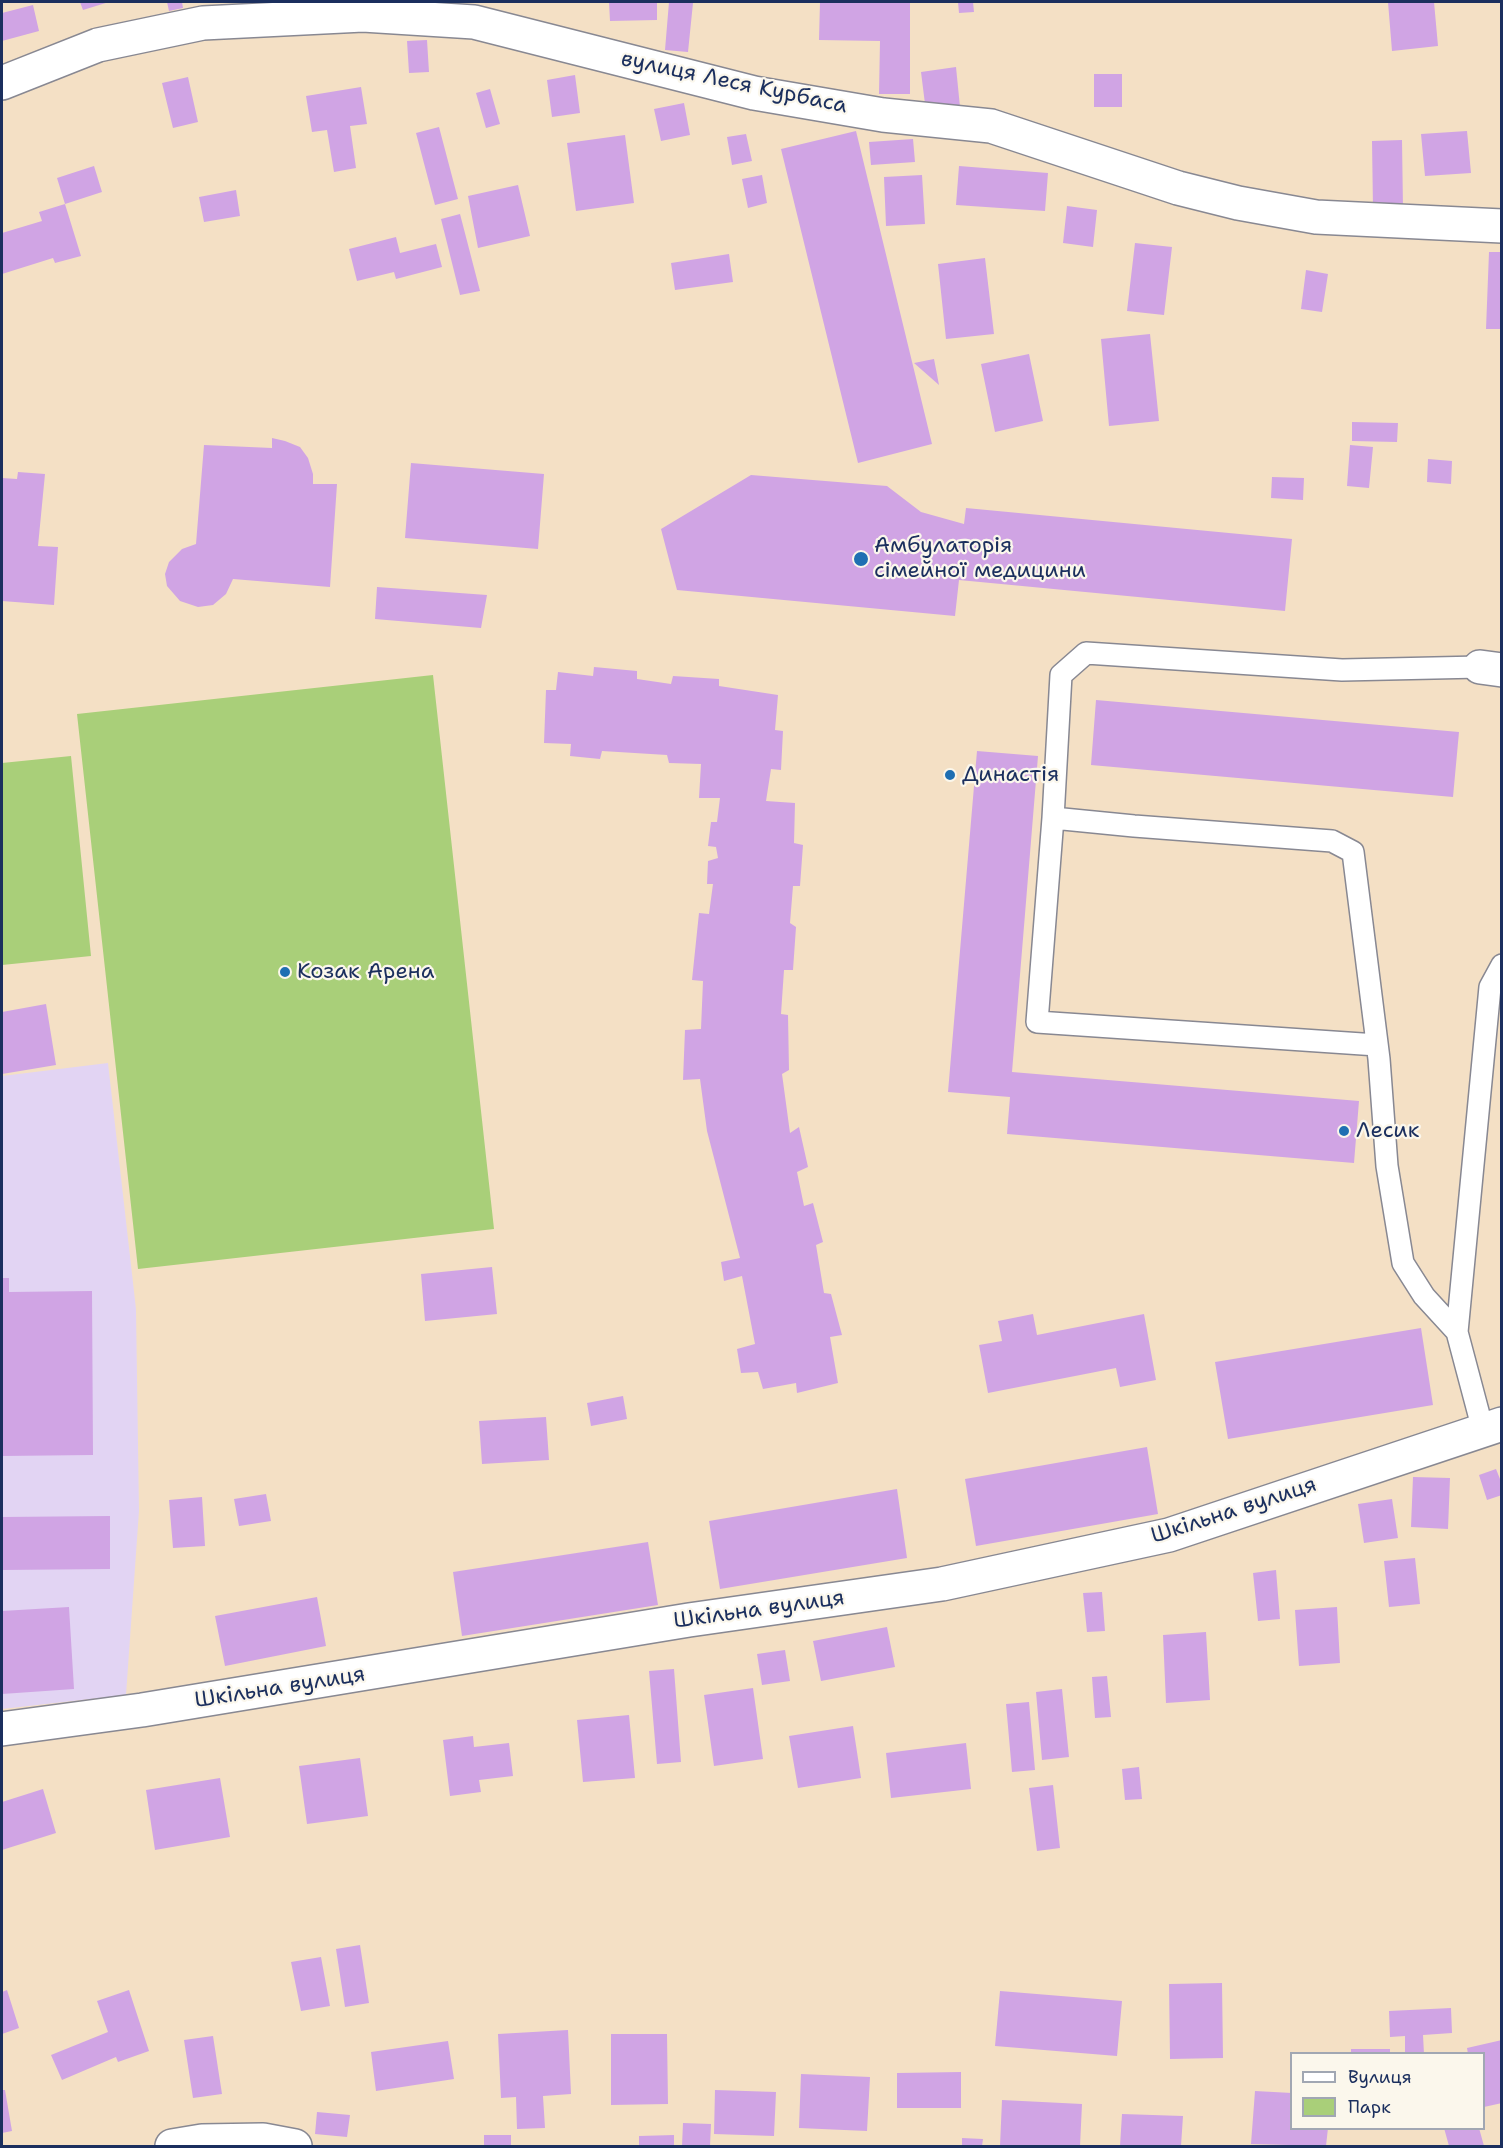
<!DOCTYPE html>
<html>
<head>
<meta charset="utf-8">
<style>
  body { margin:0 }
  #map { position:relative; width:1503px; height:2148px; overflow:hidden; background:#f4e0c5; font-family:"Shantell Sans",sans-serif }
  canvas { display:block }
  .frame { position:absolute; inset:0; border:3px solid #1b2f5e; pointer-events:none }
  .legend { position:absolute; left:1290px; top:2052px; width:195px; height:78px; box-sizing:border-box; background:#fbf7ec; border:2px solid #a1a7b3; margin:0; padding:8px 10px; list-style:none; font-size:18px; color:#1b2f5e }
  .legend li { display:flex; align-items:center; gap:12px; height:30px }
  .legend b { width:30px; border:2px solid #a1a7b3 }
</style>
</head>
<body>
<div id="map">
<canvas width="1503" height="2148"></canvas>
<div class="frame"></div>
<ul class="legend">
<li><b style="height:8px;background:#fff"></b>Вулиця</li>
<li><b style="height:16px;background:#a9cf79"></b>Парк</li>
</ul>
</div>
<script>
const g = document.querySelector('canvas').getContext('2d');
g.lineJoin = 'round';
function paint(path, color) { g.fillStyle = color; g.fill(path, 'evenodd'); }
const poly = rows => new Path2D(rows.map(r => 'M' + r).join(''));
function trace(path, color, width, dash) { g.strokeStyle = color; g.lineWidth = width; g.lineCap = dash ? 'butt' : 'round'; g.setLineDash(dash || []); g.stroke(path); }
function label(font, color, halo, rows, align = 'center') {
  g.font = font + ' "Shantell Sans",sans-serif'; g.lineWidth = 4.5; g.setLineDash([]); g.textBaseline = 'middle'; g.strokeStyle = halo; g.fillStyle = color; for (const [text, x, y, turn = 0] of rows) {
    g.save(); g.translate(x, y); g.rotate((+turn || 0) * Math.PI / 180); g.textAlign = isNaN(turn) ? turn : align; if (halo) g.strokeText(text, 0, 0); g.fillText(text, 0, 0); g.restore();
  }
}
const built = poly([
  [108,1063,136,1309,139,1511,126,1695,2,1709,2,1076]
]);
const green = poly([
  [433,675,494,1229,138,1269,77,714],
  [71,756,91,956,2,965,2,763]
]);
const building = poly([
  [80,2,109,2,83,10],
  [167,2,182,2,183,8,169,11],
  [609,2,657,2,657,20,610,21],
  [669,2,693,3,688,52,665,50],
  [820,2,910,2,910,94,879,94,880,41,819,40],
  [958,2,973,2,974,12,959,13],
  [1388,2,1434,2,1438,46,1392,51],
  [33,5,39,31,2,41,2,13],
  [427,40,429,72,409,73,407,41],
  [956,67,960,107,926,112,921,72],
  [1094,74,1122,74,1122,107,1094,107],
  [575,75,580,113,552,117,547,80],
  [188,77,198,122,173,128,162,83],
  [361,87,367,124,350,126,356,168,334,172,327,130,312,132,306,96],
  [490,89,500,124,486,128,476,93],
  [684,103,690,135,661,141,654,109],
  [439,127,458,199,435,205,416,133],
  [856,131,932,444,858,463,781,149],
  [1467,131,1471,173,1425,176,1421,134],
  [746,134,752,161,732,165,727,137],
  [625,135,634,203,576,211,567,143],
  [913,139,915,162,871,165,869,142],
  [1402,140,1403,209,1373,209,1372,141],
  [94,166,102,192,65,204,57,178],
  [959,166,1048,173,1045,211,956,205],
  [762,175,767,203,748,208,742,179],
  [922,175,925,224,886,226,884,177],
  [518,185,530,236,478,248,468,196],
  [236,190,240,216,204,222,199,197],
  [65,204,81,256,55,263,53,258,2,274,2,233,42,221,39,212],
  [1067,206,1097,210,1093,247,1063,243],
  [460,214,480,291,460,295,441,219],
  [396,237,400,253,436,244,442,267,396,279,394,272,357,281,349,249],
  [1135,243,1172,247,1164,315,1127,311],
  [1489,252,1502,252,1502,329,1486,329],
  [729,254,733,282,675,290,671,263],
  [985,258,994,334,946,339,938,264],
  [1306,270,1328,274,1322,312,1301,309],
  [1150,334,1159,421,1109,426,1101,339],
  [1029,354,1043,421,995,432,981,364],
  [934,359,939,385,914,363],
  [1352,422,1398,423,1397,442,1352,441],
  [272,438,285,441,300,447,308,458,313,474,313,484,337,484,330,587,233,579,226,594,213,605,198,607,180,601,167,586,165,574,169,562,182,549,196,544,204,445,272,448],
  [1350,445,1373,447,1369,488,1347,486],
  [1428,459,1452,461,1451,484,1427,482],
  [411,463,544,474,538,549,405,538],
  [18,472,45,474,38,546,58,547,54,605,2,601,2,478,17,479],
  [751,475,887,486,921,512,964,524,966,508,1292,539,1285,611,959,580,955,616,677,590,661,529],
  [1272,477,1304,478,1303,500,1271,498],
  [377,587,487,595,481,628,375,619],
  [594,667,637,671,637,679,671,684,673,676,719,679,719,686,778,695,775,730,783,731,781,770,771,769,766,801,795,803,794,843,803,845,800,886,793,886,790,923,796,927,793,970,784,970,781,1014,788,1015,789,1070,782,1074,790,1133,799,1127,808,1167,797,1172,804,1206,813,1203,823,1242,816,1245,824,1293,831,1294,842,1335,830,1337,838,1383,797,1393,796,1383,763,1389,758,1372,741,1373,737,1349,755,1344,742,1276,724,1281,721,1262,740,1258,707,1131,700,1079,683,1080,685,1030,701,1029,703,981,692,980,699,913,709,914,713,884,707,884,708,861,718,858,716,847,708,846,711,822,717,822,720,798,699,798,701,764,669,763,667,755,602,751,600,759,570,756,571,744,544,743,546,690,556,690,558,672,593,676],
  [1096,700,1459,732,1453,797,1091,765],
  [977,751,1038,756,1012,1072,1359,1101,1354,1163,1007,1134,1010,1097,948,1092],
  [46,1004,56,1065,2,1074,2,1012],
  [492,1267,497,1314,425,1321,421,1274],
  [2,1278,9,1278,9,1292,92,1291,93,1455,2,1456],
  [1033,1314,1037,1335,1144,1314,1156,1380,1120,1387,1116,1368,988,1393,979,1345,1002,1341,998,1321],
  [1421,1328,1433,1405,1228,1439,1215,1362],
  [623,1396,627,1419,591,1426,587,1403],
  [546,1417,549,1460,482,1464,479,1421],
  [1147,1447,1158,1514,976,1546,965,1479],
  [1496,1469,1502,1484,1502,1495,1487,1500,1479,1475],
  [1413,1477,1450,1478,1448,1529,1411,1527],
  [897,1489,907,1558,720,1589,709,1521],
  [266,1494,271,1521,239,1526,234,1499],
  [202,1497,205,1546,173,1548,169,1500],
  [1392,1499,1398,1538,1364,1543,1358,1504],
  [110,1516,110,1569,2,1570,2,1517],
  [648,1542,658,1605,462,1636,453,1572],
  [1415,1558,1420,1604,1389,1607,1384,1561],
  [1276,1570,1280,1619,1258,1621,1253,1573],
  [1102,1592,1105,1631,1087,1632,1083,1593],
  [317,1597,326,1646,225,1666,215,1616],
  [69,1607,74,1689,2,1694,2,1611],
  [1337,1607,1340,1663,1299,1666,1295,1610],
  [887,1627,895,1667,821,1681,813,1641],
  [1206,1632,1210,1700,1166,1703,1163,1635],
  [785,1650,790,1681,762,1685,757,1654],
  [674,1669,681,1762,657,1764,649,1671],
  [1107,1676,1111,1717,1095,1718,1092,1677],
  [753,1688,763,1759,714,1766,704,1695],
  [1062,1689,1069,1757,1042,1760,1036,1692],
  [1029,1702,1035,1770,1012,1772,1006,1704],
  [629,1715,635,1778,583,1782,577,1720],
  [853,1726,861,1778,798,1788,789,1736],
  [473,1736,474,1747,509,1743,513,1776,479,1780,481,1792,450,1796,443,1740],
  [966,1743,971,1789,891,1798,886,1753],
  [360,1758,368,1816,307,1824,299,1766],
  [1139,1767,1142,1799,1125,1800,1122,1769],
  [220,1778,230,1837,155,1850,146,1790],
  [1053,1785,1060,1848,1037,1851,1029,1788],
  [43,1789,56,1833,2,1850,2,1802],
  [360,1945,369,2003,345,2007,336,1949],
  [321,1957,330,2006,301,2011,291,1962],
  [1222,1983,1223,2058,1170,2059,1169,1984],
  [7,1990,19,2028,2,2034,2,1992],
  [129,1990,149,2051,118,2062,116,2057,62,2080,51,2055,108,2032,97,2001],
  [1000,1991,1122,2001,1117,2056,995,2046],
  [1451,2008,1452,2033,1423,2035,1424,2054,1405,2054,1405,2036,1390,2037,1389,2011],
  [568,2030,571,2094,543,2096,545,2128,517,2129,516,2097,501,2098,498,2034],
  [611,2034,667,2034,668,2104,611,2105],
  [213,2036,222,2094,193,2098,184,2040],
  [1502,2040,1502,2103,1484,2107,1484,2054,1468,2054,1467,2048],
  [448,2041,454,2079,376,2091,371,2052],
  [1351,2049,1390,2049,1390,2054,1351,2054],
  [961,2072,961,2108,897,2108,897,2073],
  [801,2074,870,2077,867,2131,799,2128],
  [2,2090,5,2090,12,2131,2,2133],
  [715,2090,776,2092,774,2136,714,2134],
  [1255,2091,1292,2093,1292,2128,1328,2128,1326,2146,1251,2144],
  [1002,2100,1082,2104,1080,2146,1000,2146],
  [317,2112,350,2115,347,2137,315,2134],
  [1122,2114,1183,2116,1181,2146,1120,2146],
  [683,2123,711,2124,710,2146,682,2146],
  [1444,2128,1479,2128,1484,2146,1449,2146],
  [484,2135,511,2135,511,2146,484,2146],
  [674,2135,674,2146,639,2146,639,2136],
  [962,2138,983,2139,982,2146,962,2146]
]);
const service = poly([
  [1480,667,1342,670,1086,653,1061,675,1053,818,1134,826,1332,841,1353,852,1379,1059,1387,1166,1403,1263,1424,1296,1457,1332,1483,1430],
  [1053,818,1037,1022,1377,1045],
  [1457,1332,1490,987,1502,965]
]);
const minor = poly([
  [2,83,98,45,203,23,363,15,474,22,754,93,883,115,991,126,1178,188,1238,203,1316,217,1502,226],
  [1480,667,1502,670],
  [2,1729,142,1710,689,1620,942,1584,1169,1535,1502,1424],
  [172,2146,202,2141,263,2140,295,2146]
]);
const markers = [
  [861,559,8,"#1f6fb2"],
  [950,775,6,"#1f6fb2"],
  [285,972,6,"#1f6fb2"],
  [1344,1131,6,"#1f6fb2"]
];
const streetNames = [
  ["вулиця Леся Курбаса",734,83,12],
  ["Шкільна вулиця",1234,1511,-18],
  ["Шкільна вулиця",759,1610,-8],
  ["Шкільна вулиця",280,1688,-9]
];
const poiNames = [
  ["Амбулаторія",874,546],
  ["сімейної медицини",874,571],
  ["Династiя",962,775],
  ["Козак Арена",297,972],
  ["Лесик",1356,1131]
];
paint(built, '#e2d4f3');
paint(green, '#a9cf79');
paint(building, '#d0a4e4');
trace(service, '#888892', 24);
trace(minor, '#888892', 36);
trace(service, '#fff', 21);
trace(minor, '#fff', 33);
for (const [x, y, r, color] of markers) { const dot = new Path2D(); dot.arc(x, y, r, 0, 2 * Math.PI); g.fillStyle = color; g.fill(dot); trace(dot, '#fbf7ec', 2); }
label('22px', '#1b2f5e', '#fbf7ec', streetNames);
label('22px', '#1b2f5e', '#fbf7ec', poiNames, 'left');
</script>
</body>
</html>
